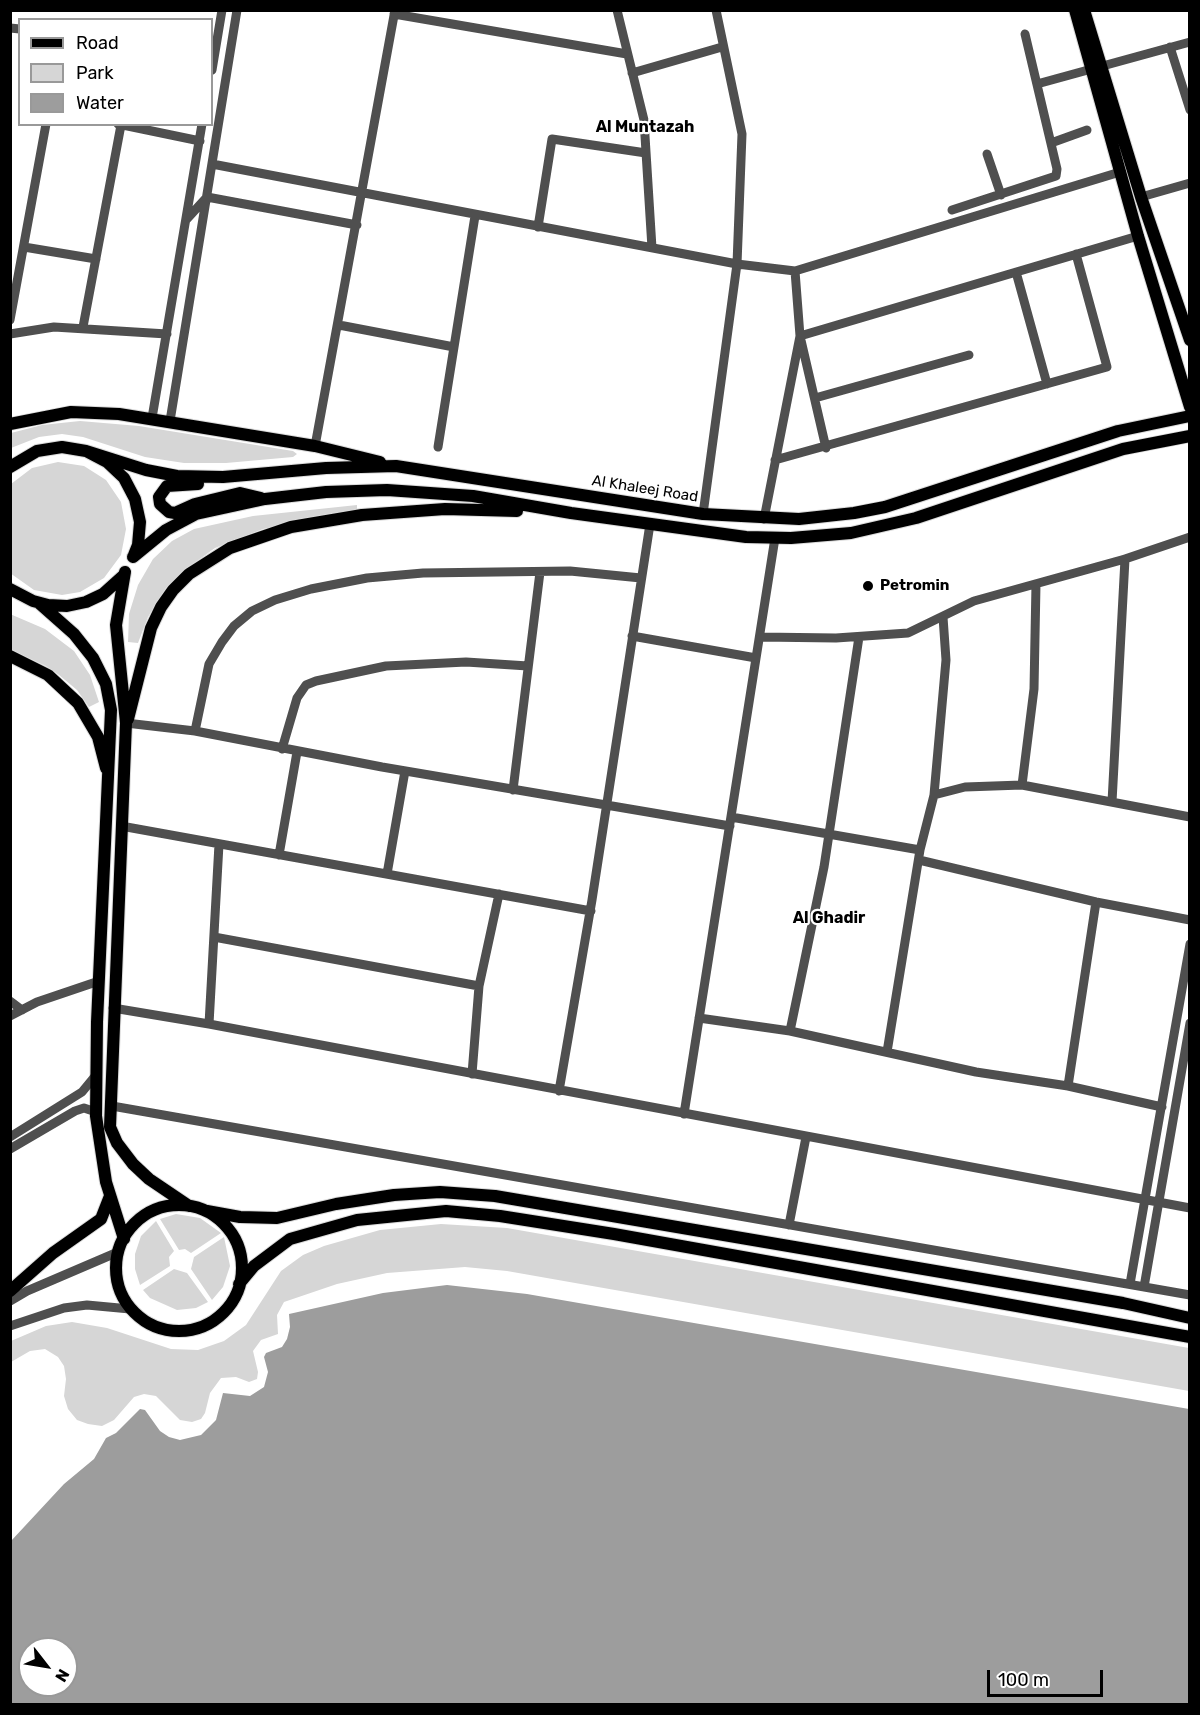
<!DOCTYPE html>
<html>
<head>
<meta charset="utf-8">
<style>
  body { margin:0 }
  #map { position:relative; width:1200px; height:1715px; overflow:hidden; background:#fff; font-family:Rubik,sans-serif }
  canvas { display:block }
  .frame { position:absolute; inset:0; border:12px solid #000; pointer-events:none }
  .legend { position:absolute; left:18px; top:18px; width:195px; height:108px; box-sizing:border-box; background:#fff; border:2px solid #999; margin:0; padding:8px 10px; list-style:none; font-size:18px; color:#000 }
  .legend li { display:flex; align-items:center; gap:12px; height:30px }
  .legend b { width:30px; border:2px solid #999 }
  .north { position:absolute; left:18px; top:1637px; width:60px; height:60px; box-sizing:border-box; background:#fff; border:2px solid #999; border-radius:50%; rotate:121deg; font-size:16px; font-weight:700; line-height:24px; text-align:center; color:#000 }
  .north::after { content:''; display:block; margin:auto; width:21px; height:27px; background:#000; clip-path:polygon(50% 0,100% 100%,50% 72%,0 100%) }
  .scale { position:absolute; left:987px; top:1670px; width:116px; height:27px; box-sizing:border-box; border:3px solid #000; border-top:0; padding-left:8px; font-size:18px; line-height:21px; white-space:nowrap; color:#000; -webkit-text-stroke:4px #fff; paint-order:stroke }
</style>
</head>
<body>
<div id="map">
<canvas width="1200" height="1715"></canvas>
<div class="frame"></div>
<ul class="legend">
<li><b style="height:8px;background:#000"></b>Road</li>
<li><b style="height:16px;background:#d6d6d6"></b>Park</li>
<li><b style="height:16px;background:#9d9d9d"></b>Water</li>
</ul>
<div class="north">N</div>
<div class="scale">100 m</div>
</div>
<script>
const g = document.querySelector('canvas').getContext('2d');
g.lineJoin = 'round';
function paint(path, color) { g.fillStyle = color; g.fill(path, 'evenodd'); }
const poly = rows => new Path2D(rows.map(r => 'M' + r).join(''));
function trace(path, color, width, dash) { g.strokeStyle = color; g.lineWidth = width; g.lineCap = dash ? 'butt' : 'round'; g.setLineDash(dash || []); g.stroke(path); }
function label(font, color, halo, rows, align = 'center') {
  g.font = font + ' Rubik,sans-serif'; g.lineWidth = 4.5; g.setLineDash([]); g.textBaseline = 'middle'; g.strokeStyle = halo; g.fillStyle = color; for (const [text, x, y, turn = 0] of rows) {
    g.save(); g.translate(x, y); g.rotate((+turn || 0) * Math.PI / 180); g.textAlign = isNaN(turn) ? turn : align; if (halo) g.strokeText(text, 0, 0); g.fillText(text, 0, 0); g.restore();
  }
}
const green = poly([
  [80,421,139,426,293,451,297,454,293,457,226,463,184,463,145,457,83,437,62,434,39,437,11,448,11,433,42,425],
  [58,462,84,466,106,480,121,502,126,529,121,555,104,578,80,592,62,595,34,590,10,573,11,484,32,468],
  [357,505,357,510,263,529,215,548,183,571,166,588,148,617,138,643,128,642,129,614,138,585,153,559,172,541,194,529,253,516],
  [10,614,45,629,74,651,90,675,99,702,89,707,77,690,59,675,46,666,11,650],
  [176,1214,200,1218,221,1233,191,1253,185,1249,179,1250,160,1219],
  [156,1221,174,1251,169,1257,170,1266,140,1285,135,1269,135,1254,141,1236],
  [441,1224,507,1228,1189,1348,1189,1391,507,1271,465,1267,387,1273,337,1284,284,1302,277,1315,278,1334,261,1340,253,1351,258,1372,257,1379,249,1382,236,1377,221,1378,210,1393,205,1413,201,1419,192,1422,180,1420,156,1396,144,1394,134,1397,114,1420,102,1426,88,1424,77,1420,68,1409,64,1396,66,1379,64,1366,58,1357,45,1349,30,1351,11,1362,11,1341,46,1326,72,1322,107,1328,171,1349,198,1350,224,1341,246,1325,281,1271,303,1255,324,1246,380,1230],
  [224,1237,230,1266,223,1287,212,1300,191,1269,194,1257],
  [174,1269,187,1273,208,1302,196,1308,177,1310,150,1298,143,1290]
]);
const water = poly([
  [447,1285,527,1294,1189,1409,1189,1704,11,1704,11,1541,64,1484,94,1459,106,1438,116,1433,140,1409,145,1410,160,1431,169,1437,180,1440,201,1435,216,1420,223,1393,250,1396,264,1387,268,1372,264,1357,266,1353,282,1347,287,1339,290,1327,289,1314,383,1293],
  [30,1649,66,1649,66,1685,30,1685]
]);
const minor = poly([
  [617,10,644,120,652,248],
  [394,14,627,54],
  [10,28,20,29],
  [1170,47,1190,110],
  [212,70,222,10],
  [632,73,722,47],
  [1037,84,1190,42],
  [118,124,200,141],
  [1051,143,1087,130],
  [987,154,1001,195],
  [212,164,737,264,795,271,1120,172],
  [1141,197,1190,183],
  [952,210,1056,176,1057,169,1025,34],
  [186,220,207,197,357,225],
  [538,227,552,139,646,153],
  [24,247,96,259],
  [1016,272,1047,384],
  [10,320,46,124],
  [339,325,454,347],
  [83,327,121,125],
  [10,334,54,327,167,334],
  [815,398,969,355],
  [152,418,202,124],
  [170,421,237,10],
  [315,446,395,10],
  [438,447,475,216],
  [826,448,800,336,1138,236],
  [775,460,1107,367,1076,254],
  [703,514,737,264,742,134,716,10],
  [764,519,800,336,795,271],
  [632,636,756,658],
  [760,637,836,638,908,633,974,601,1125,559,1190,537],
  [126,723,195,731,382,767,730,826],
  [195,731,209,664,222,642,234,626,252,611,275,600,311,589,367,578,423,573,570,571,641,578],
  [282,749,297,698,306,685,316,681,386,666,466,662,528,666],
  [1022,785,1034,689,1036,584],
  [513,790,540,572],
  [934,795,965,787,1022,785,1190,817],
  [1112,802,1125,559],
  [731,817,920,850],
  [121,826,591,911],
  [279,855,297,752],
  [919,860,1096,902,1190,920],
  [387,874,405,771],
  [214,937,479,986,499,894],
  [10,1001,22,1010],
  [113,1008,209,1024,1190,1208],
  [10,1016,37,1002,99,981],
  [699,1018,790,1031,976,1072,1068,1086,1162,1107],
  [209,1024,219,844],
  [790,1031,824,867,859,637],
  [887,1052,920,850,934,795,946,660,943,617],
  [472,1074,479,986],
  [1068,1086,1096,902],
  [559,1091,592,900,650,524],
  [112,1106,1190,1295],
  [684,1114,775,538],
  [10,1137,82,1092,96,1075],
  [10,1149,75,1111,84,1108,96,1112],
  [789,1225,806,1137],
  [1130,1284,1190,944],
  [1144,1287,1190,1023],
  [10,1301,27,1291,118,1252],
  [10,1326,64,1308,87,1305,130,1309]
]);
const major = poly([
  [1075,10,1138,236,1190,407],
  [1084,10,1141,197,1190,340],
  [10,424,71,412,119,414,315,446,380,462],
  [86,451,146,470,177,476,223,477,326,468,396,466,703,514,799,519,854,513,885,507,1118,431,1190,416],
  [10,467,37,451,62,447,86,451,107,462,124,478,135,499,140,522,138,545,134,555],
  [198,484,167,486,159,497,160,504,169,512,175,513,195,504,240,493,261,498],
  [133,557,166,530,196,514,265,499,326,492,387,490,473,496,571,513,746,537,791,538,851,533,916,518,1123,449,1190,436],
  [125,572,116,625,126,723,110,1127,117,1143,133,1164,149,1179,189,1206],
  [10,589,33,601,48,605,67,606,86,602,103,594,123,576],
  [39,603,74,634,93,658,106,684,111,710,97,1022,96,1116,106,1182,124,1239],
  [10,656,48,675,78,703,98,737,106,768],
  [128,719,151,628,161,607,173,590,189,574,230,548,291,527,362,515,445,509,517,511],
  '116 1268a63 63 0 1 1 126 0a63 63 0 1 1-126 0Z',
  [207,1211,240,1217,277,1218,336,1204,394,1195,440,1192,495,1196,1123,1303,1190,1318],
  [239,1284,254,1266,290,1239,357,1220,446,1211,500,1216,614,1234,1190,1337],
  [10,1291,53,1253,101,1219,110,1196]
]);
const markers = [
  [868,586,6,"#000"]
];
const streetNames = [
  ["Al Khaleej Road",645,489,9]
];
const poiNames = [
  ["Petromin",880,586]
];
const neighbourhoodNames = [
  ["Al Muntazah",645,127],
  ["Al Ghadir",829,918]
];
paint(green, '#d6d6d6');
paint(water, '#9d9d9d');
trace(major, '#dbdbdb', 14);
trace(minor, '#4f4f4f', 9);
trace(major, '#000', 12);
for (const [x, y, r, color] of markers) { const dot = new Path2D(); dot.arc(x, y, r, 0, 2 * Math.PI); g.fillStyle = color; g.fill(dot); trace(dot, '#fff', 2); }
label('15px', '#000', '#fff', streetNames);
label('bold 15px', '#000', '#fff', poiNames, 'left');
label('bold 16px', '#000', '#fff', neighbourhoodNames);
</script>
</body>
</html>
